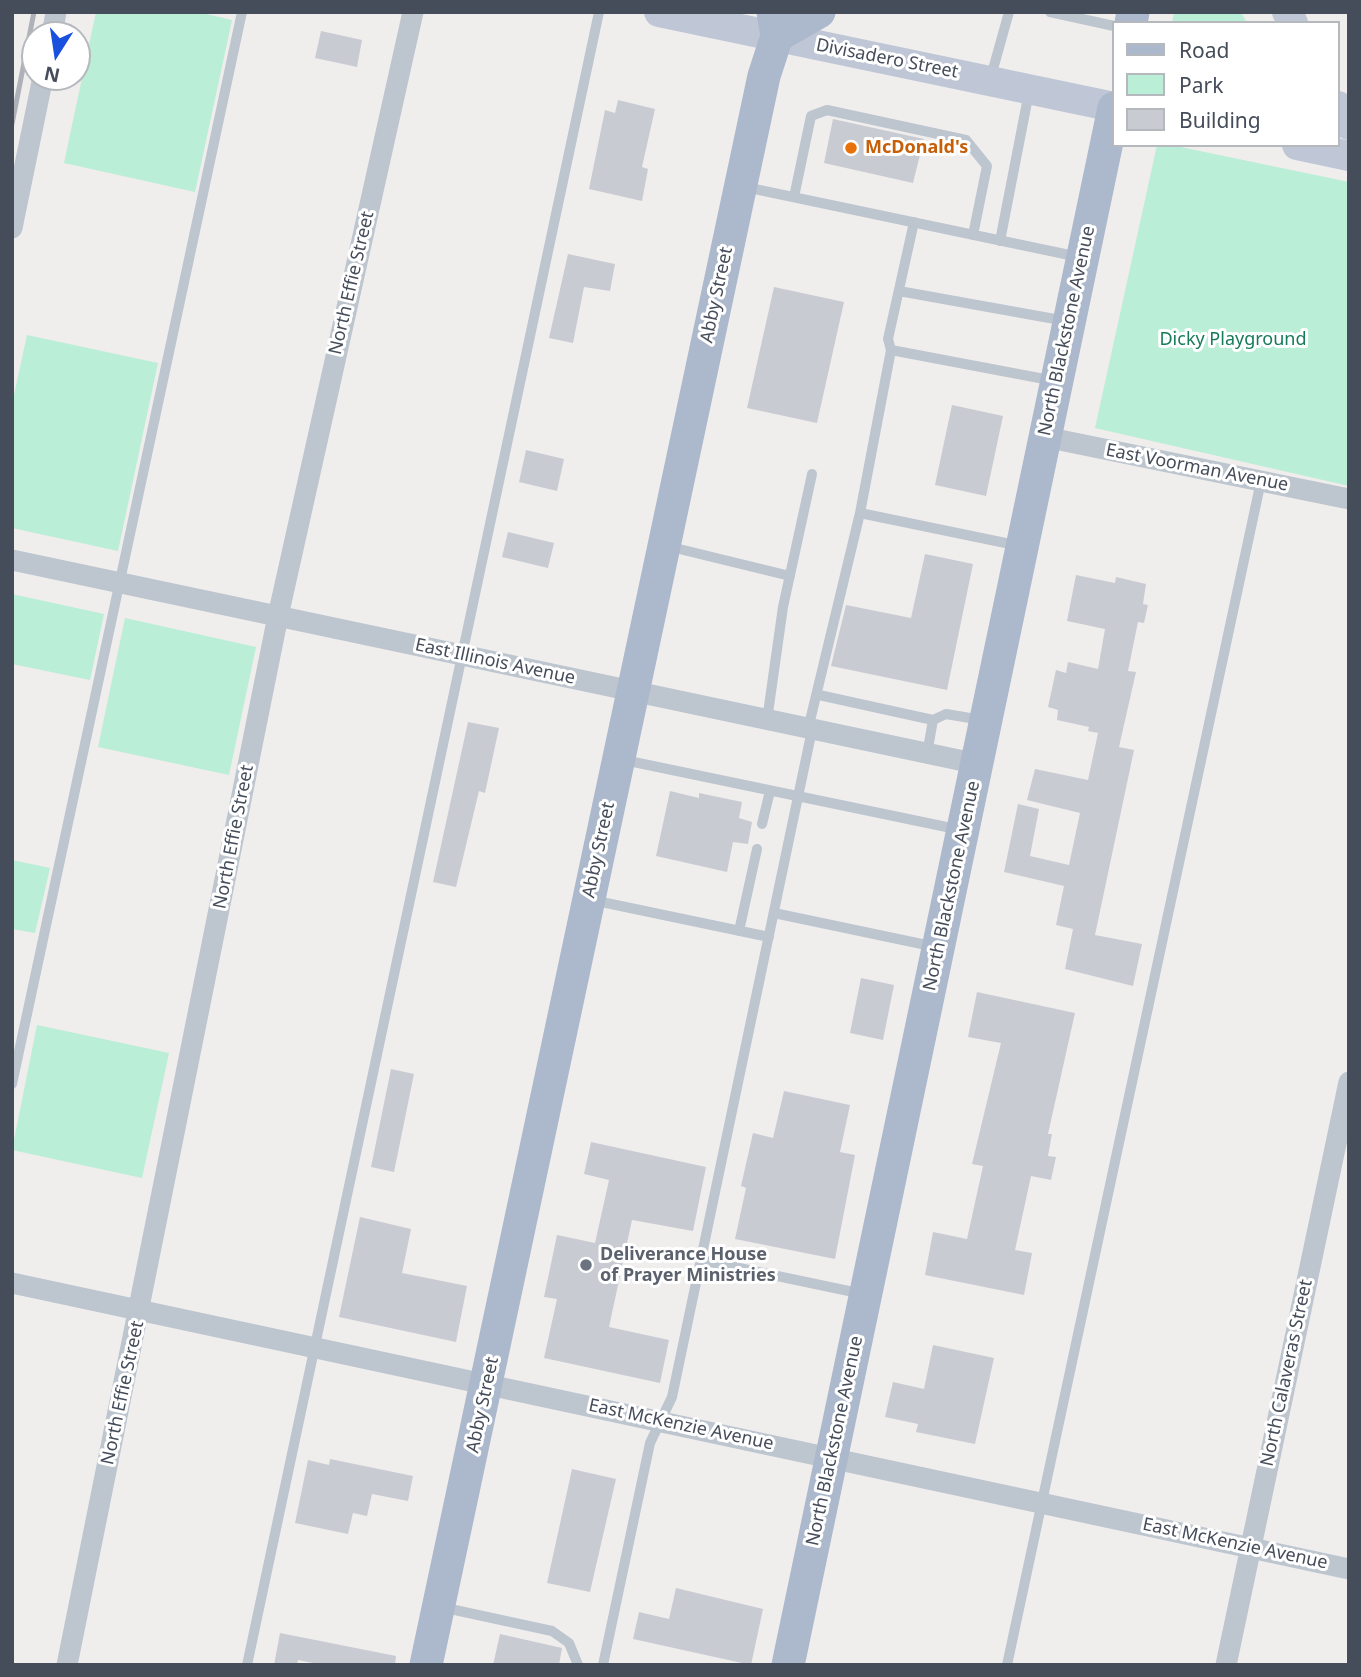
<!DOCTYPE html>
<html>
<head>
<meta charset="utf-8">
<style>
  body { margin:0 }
  #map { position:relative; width:1361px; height:1677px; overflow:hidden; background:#f0eded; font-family:"Noto Sans",sans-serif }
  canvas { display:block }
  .frame { position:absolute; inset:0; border:14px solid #454d5a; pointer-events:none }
  .legend { position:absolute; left:1112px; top:21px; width:228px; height:126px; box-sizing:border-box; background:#fff; border:2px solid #b5b8bd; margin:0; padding:9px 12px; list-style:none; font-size:21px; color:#454d5a }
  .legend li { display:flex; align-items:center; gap:14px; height:35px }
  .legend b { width:35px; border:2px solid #b5b8bd }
  .north { position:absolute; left:21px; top:21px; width:70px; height:70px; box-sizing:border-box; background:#fff; border:2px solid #b5b8bd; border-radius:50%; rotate:192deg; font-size:19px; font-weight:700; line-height:28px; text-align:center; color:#454d5a }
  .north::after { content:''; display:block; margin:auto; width:24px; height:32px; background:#1951de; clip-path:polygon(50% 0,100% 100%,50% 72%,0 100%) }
</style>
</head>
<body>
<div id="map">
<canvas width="1361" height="1677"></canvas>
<div class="frame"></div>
<ul class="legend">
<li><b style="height:9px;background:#acb8cc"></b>Road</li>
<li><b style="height:19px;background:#baeed6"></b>Park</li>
<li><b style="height:19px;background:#c9cbd3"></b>Building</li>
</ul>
<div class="north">N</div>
</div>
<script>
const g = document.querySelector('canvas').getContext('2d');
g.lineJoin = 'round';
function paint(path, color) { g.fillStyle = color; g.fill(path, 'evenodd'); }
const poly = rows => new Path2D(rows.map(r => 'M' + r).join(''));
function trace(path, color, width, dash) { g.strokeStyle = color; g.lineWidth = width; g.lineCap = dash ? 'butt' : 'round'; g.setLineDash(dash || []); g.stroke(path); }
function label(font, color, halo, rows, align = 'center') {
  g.font = font + ' "Noto Sans",sans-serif'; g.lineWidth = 6; g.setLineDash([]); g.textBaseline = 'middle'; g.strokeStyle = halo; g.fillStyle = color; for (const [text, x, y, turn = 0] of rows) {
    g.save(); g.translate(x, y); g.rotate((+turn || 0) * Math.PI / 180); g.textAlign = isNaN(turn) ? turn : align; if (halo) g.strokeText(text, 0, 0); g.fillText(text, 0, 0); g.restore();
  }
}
const green = poly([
  [96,12,198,12,232,20,195,192,64,163],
  [1174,12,1241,12,1247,23,1172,23],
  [1157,145,1171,145,1349,182,1349,486,1095,428],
  [27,335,158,363,118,551,12,528,12,404],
  [12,594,104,614,90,680,12,664],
  [125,618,256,647,229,775,98,747],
  [12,860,50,868,35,933,12,929],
  [37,1025,169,1053,142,1178,12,1150]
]);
const building = poly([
  [321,31,362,40,357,67,315,58],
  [618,100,655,109,642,167,648,169,642,201,589,189,605,110,615,113],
  [833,119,924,139,913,183,824,163],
  [568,254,615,264,610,291,584,287,573,343,549,338],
  [774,287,844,302,817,423,747,408],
  [952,405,1003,416,986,496,935,485],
  [526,450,564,459,557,491,519,482],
  [508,532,554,543,548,568,502,557],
  [925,554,973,564,947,690,831,666,846,605,911,618],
  [1076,575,1115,583,1116,577,1146,584,1143,604,1148,605,1144,623,1138,622,1128,671,1136,672,1119,747,1134,750,1095,935,1142,944,1133,986,1065,969,1073,929,1056,925,1064,886,1004,872,1018,804,1039,809,1030,856,1069,865,1080,813,1027,800,1035,769,1088,780,1098,733,1088,731,1089,727,1057,720,1058,710,1048,707,1056,670,1066,673,1068,662,1098,669,1105,629,1067,621],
  [468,722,499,728,485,793,479,791,456,887,433,882],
  [670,791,699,798,699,793,742,802,739,818,752,822,748,844,733,842,727,872,656,856],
  [861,978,894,985,883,1040,850,1033],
  [977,992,1075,1013,1048,1134,1052,1134,1048,1156,1056,1157,1051,1180,1031,1176,1015,1250,1032,1253,1024,1295,925,1275,933,1232,967,1239,983,1166,972,1164,1001,1043,968,1037],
  [391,1069,414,1074,394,1172,371,1167],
  [784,1091,850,1105,840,1152,855,1155,835,1259,735,1239,746,1188,741,1186,753,1133,773,1138],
  [591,1142,706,1167,693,1231,632,1220,609,1327,669,1340,660,1383,544,1358,557,1299,544,1297,557,1235,595,1243,609,1180,584,1174],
  [360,1217,411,1229,402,1273,467,1286,456,1342,339,1317],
  [933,1345,994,1358,975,1444,916,1432,918,1424,885,1417,893,1382,924,1389],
  [330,1459,413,1476,408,1501,372,1494,367,1516,353,1513,348,1534,295,1523,308,1460,329,1465],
  [572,1469,616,1479,590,1592,547,1583],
  [676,1588,763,1609,751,1665,633,1639,639,1612,669,1619],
  [280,1633,396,1656,395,1665,323,1665,298,1660,297,1665,274,1665],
  [500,1634,562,1648,559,1665,493,1665]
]);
const lane = poly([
  [1050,12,1114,26],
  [990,80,1009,12],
  [745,187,1079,257],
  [794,197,811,116,827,110,966,140,987,166,973,235],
  [914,222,888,339,891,350,1055,381],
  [1000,241,1029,92],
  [899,291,1066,321],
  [860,513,1020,546],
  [667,546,790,576],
  [819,695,933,720,946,714,982,720],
  [767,720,783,607,812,474],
  [808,729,860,513,891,350],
  [927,754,933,720],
  [624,760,961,830],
  [762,824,770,791],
  [592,900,769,937],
  [774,913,936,947],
  [739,931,757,849],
  [12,1084,242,12],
  [701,1260,863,1294],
  [441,1607,552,1631,569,1643,578,1665],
  [247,1665,599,12],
  [603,1665,650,1443,672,1397,812,730],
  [1007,1665,1261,481]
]);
const street = poly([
  [52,35,56,12],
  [12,228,43,77],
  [1045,437,1349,499],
  [12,560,978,764],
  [12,1283,1349,1569],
  [67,1665,278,616,413,12],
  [1226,1665,1349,1082]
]);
const secondary = poly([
  [659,12,1114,107],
  [1287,12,1293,23],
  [1338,106,1349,125],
  [1297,145,1349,156]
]);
const primary = poly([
  [1131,23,1133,12],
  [777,36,819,12],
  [426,1665,764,76,777,36,773,12],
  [788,1665,1114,108]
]);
const rail = poly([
  [12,124,34,12]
]);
const markers = [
  [851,148,7,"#e8710a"],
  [586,1265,7,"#6b7280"]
];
const streetNames = [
  ["Divisadero Street",887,59,11],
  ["North Effie Street",352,283,-77],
  ["Abby Street",717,295,-78],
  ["North Blackstone Avenue",1067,331,-78],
  ["East Voorman Avenue",1197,468,11],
  ["East Illinois Avenue",495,662,12],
  ["North Effie Street",234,837,-79],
  ["Abby Street",599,850,-78],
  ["North Blackstone Avenue",952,886,-78],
  ["North Calaveras Street",1287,1373,-78],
  ["North Effie Street",123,1393,-78],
  ["Abby Street",483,1405,-78],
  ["East McKenzie Avenue",681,1425,12],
  ["North Blackstone Avenue",835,1441,-78],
  ["East McKenzie Avenue",1235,1544,12]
];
const foodNames = [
  ["McDonald's",865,148]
];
const parkNames = [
  ["Dicky Playground",1233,340]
];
const worshipNames = [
  ["Deliverance House",600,1255],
  ["of Prayer Ministries",600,1276]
];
paint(green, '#baeed6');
paint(building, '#c9cbd3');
trace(lane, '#bdc5cf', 10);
trace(street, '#bdc5cf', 21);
trace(secondary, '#bfc7d6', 30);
trace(primary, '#acb8cc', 33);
trace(rail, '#afb1b8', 5);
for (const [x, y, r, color] of markers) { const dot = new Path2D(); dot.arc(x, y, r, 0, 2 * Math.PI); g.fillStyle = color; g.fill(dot); trace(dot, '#fff', 2.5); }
label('18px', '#454d5a', '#fff', streetNames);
label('bold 18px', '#c56008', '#fff', foodNames, 'left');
label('18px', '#177b58', '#fff', parkNames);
label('bold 18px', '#5b616d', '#fff', worshipNames, 'left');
</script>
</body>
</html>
